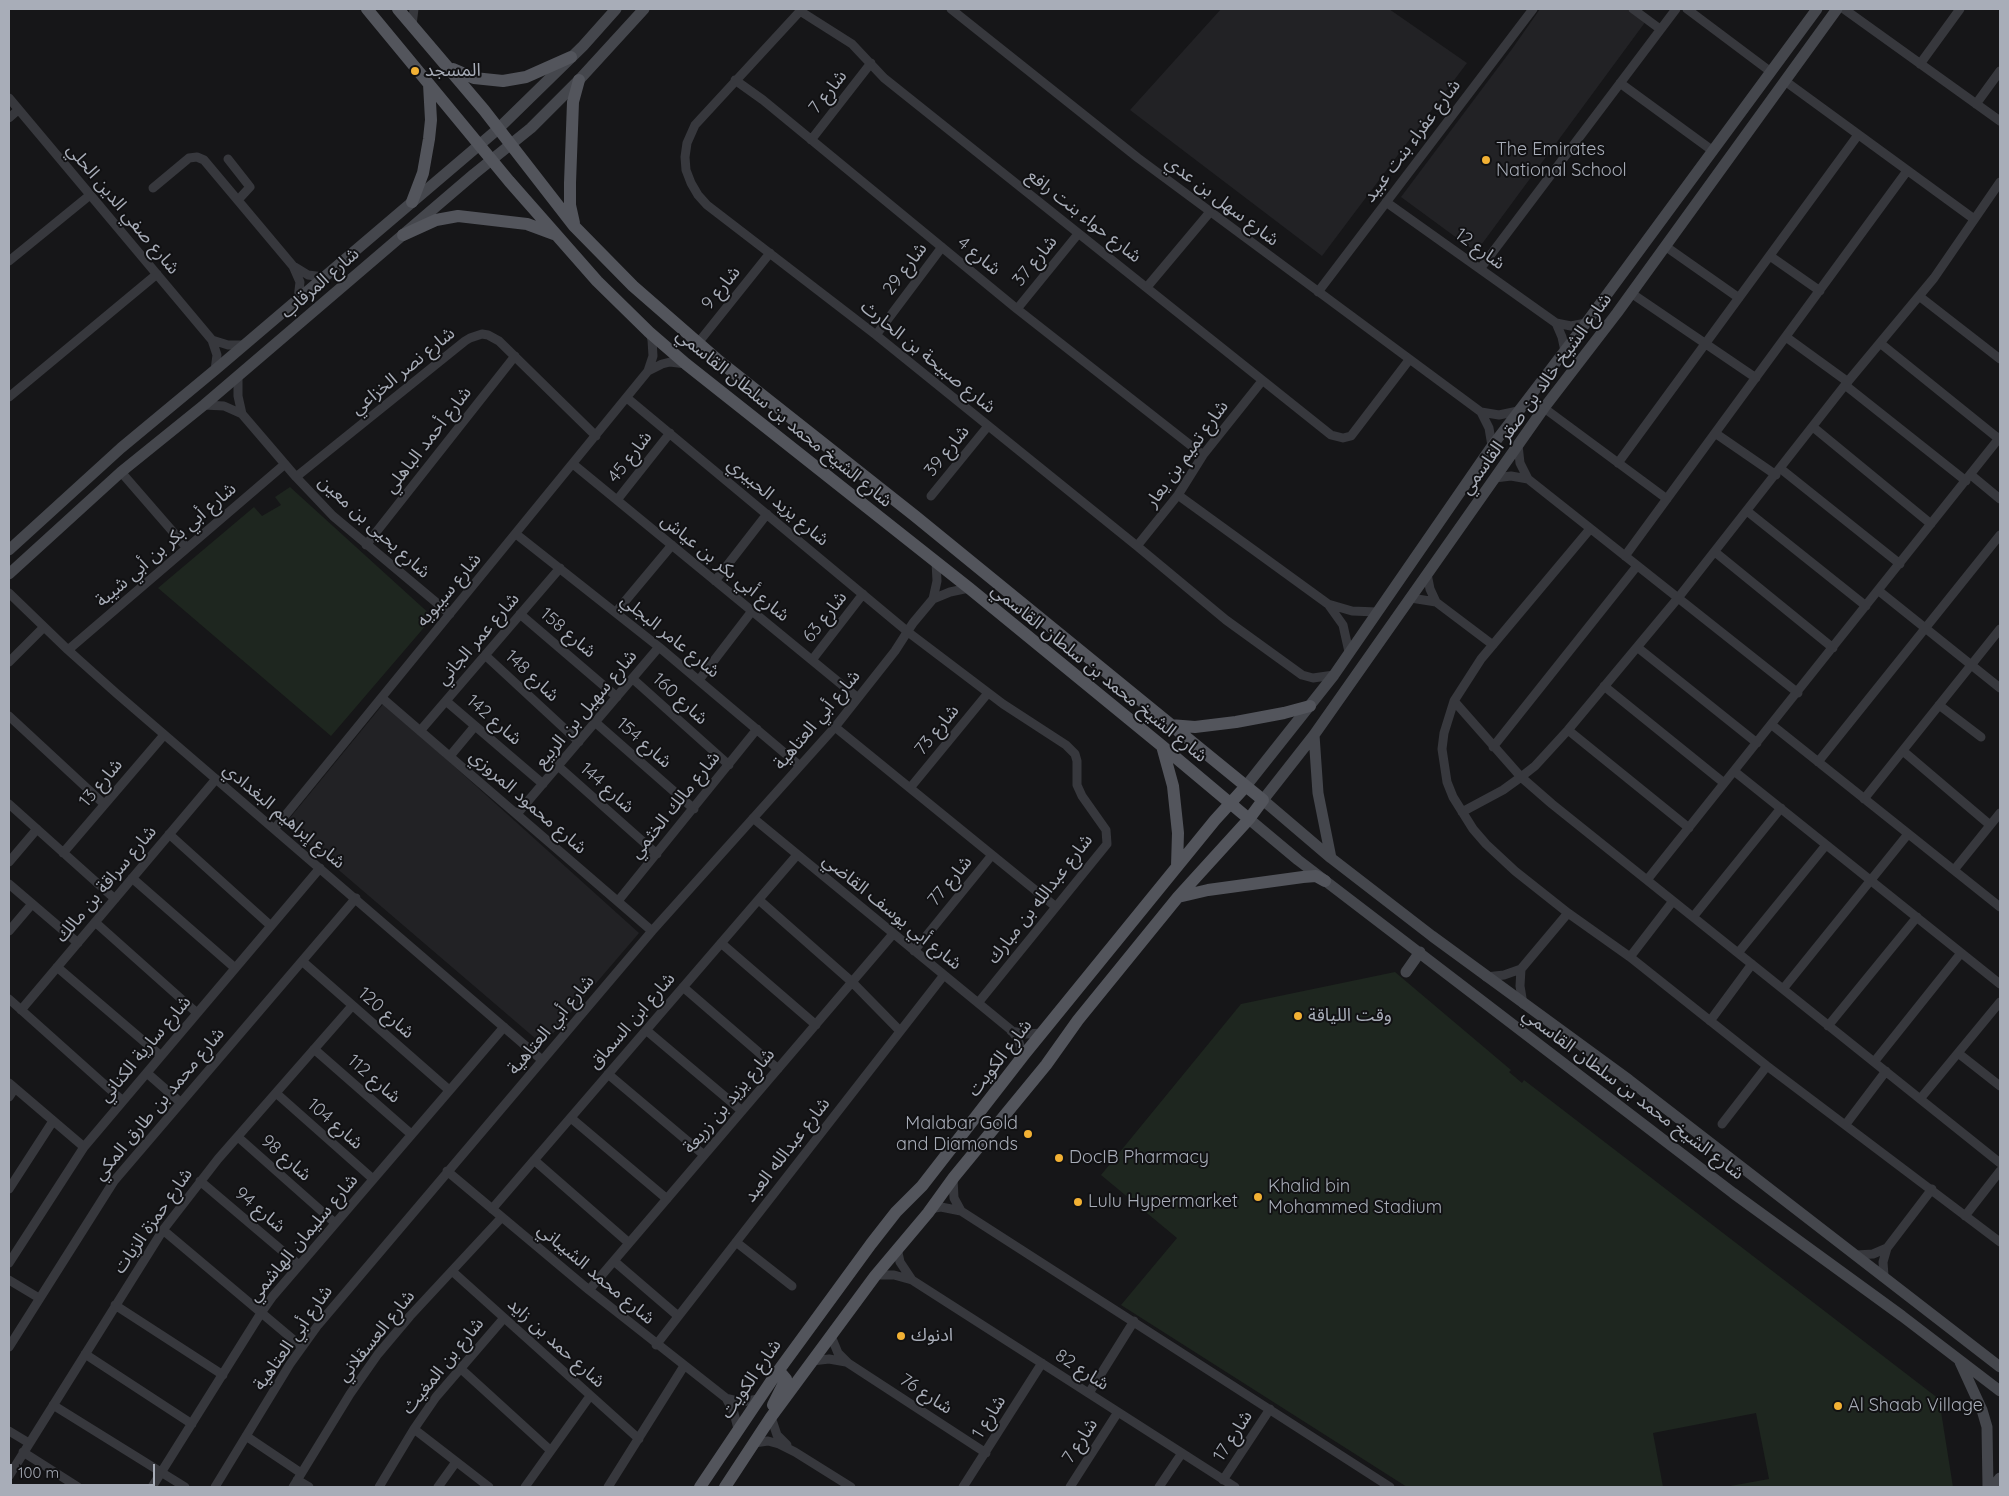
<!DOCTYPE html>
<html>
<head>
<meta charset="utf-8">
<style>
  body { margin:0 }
  #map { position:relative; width:2009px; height:1496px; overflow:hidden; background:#161618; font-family:Quicksand,sans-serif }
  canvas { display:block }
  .frame { position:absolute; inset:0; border:10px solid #a8adb8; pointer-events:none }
  .scale { position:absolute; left:10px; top:1464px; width:145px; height:22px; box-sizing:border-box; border:2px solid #a8adb8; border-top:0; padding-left:6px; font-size:15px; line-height:18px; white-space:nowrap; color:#a8adb8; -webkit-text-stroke:4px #111113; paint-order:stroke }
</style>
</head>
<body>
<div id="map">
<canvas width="2009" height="1496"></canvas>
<div class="frame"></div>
<div class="scale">100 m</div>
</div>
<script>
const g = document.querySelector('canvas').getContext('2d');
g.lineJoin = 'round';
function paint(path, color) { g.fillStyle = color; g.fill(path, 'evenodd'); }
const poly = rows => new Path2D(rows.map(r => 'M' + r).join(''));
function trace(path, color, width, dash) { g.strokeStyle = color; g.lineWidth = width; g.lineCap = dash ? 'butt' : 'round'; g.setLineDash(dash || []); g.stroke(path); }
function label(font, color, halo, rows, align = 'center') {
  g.font = font + ' Quicksand,"Noto Sans Arabic",sans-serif'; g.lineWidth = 4; g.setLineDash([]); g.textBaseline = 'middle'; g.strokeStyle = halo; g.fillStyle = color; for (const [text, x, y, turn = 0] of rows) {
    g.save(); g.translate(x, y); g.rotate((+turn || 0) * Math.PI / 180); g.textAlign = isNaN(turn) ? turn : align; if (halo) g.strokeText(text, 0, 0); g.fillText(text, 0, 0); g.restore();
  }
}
const built = poly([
  [1221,9,1389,9,1467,63,1322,256,1130,110],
  [1540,9,1629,9,1646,21,1476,252,1401,197,1512,49],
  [384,703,639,933,543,1045,285,824]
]);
const green = poly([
  [290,487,433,617,331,736,158,588,254,507,262,516,281,505,275,497],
  [1395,972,1511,1070,1509,1072,1522,1083,1524,1080,1939,1399,1953,1487,1725,1487,1769,1479,1756,1413,1653,1433,1663,1487,1407,1487,1121,1305,1177,1238,1101,1175,1241,1004]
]);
const street = poly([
  [802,9,695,125,687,143,685,157,686,170,691,183,698,195,707,205,876,335,1137,546,1226,620,1302,675,1313,678,1334,675],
  [951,9,1138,158,1481,412,1499,415,1518,411],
  [1633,9,1660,29],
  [1687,9,1771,72],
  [1844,9,2000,121],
  [800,11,852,44,884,78,1331,435,1343,438,1351,436,1409,360],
  [412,25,414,9],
  [1920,64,1960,9],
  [735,80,763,100,1017,309,1203,455],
  [1785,81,1974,219],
  [1620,83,1713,151],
  [9,98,212,340,217,355,215,370],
  [1976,104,2000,71],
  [9,118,18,110],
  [811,140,871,63],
  [228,159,250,187,238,200],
  [153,188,189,158,197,157,204,160,293,266,300,282,298,299],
  [1386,202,1556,323,1571,326,1586,323],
  [1665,246,1739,298],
  [1770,256,1820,291],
  [9,261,90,195],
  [295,267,308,275,324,277],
  [1480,269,1676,9],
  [1147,287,1210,212],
  [1318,292,1533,9],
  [1631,293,1756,378],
  [1919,296,2000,359],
  [1017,309,1078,234],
  [1556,323,1562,337,1565,351],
  [876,335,942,247],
  [1786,337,1848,382],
  [212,340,228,345,244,345],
  [698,343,770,253],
  [1880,343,1999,439],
  [648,371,662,364,670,362,686,364],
  [238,376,238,396,242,414],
  [1845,385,1966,481],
  [9,397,157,274],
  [627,398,908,632,1003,704,1066,745,1075,754,1077,761,1077,785,1082,796,1106,830,1107,844,978,1003],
  [204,405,224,406,242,414,296,477,333,516,450,614],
  [1544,408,1667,499],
  [1481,412,1489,428,1492,446],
  [1813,427,1931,524],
  [1715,433,1776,475],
  [1518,445,1520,463,1528,479,1798,693],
  [1618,463,1858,135],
  [573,464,858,698],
  [1781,469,1900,564],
  [121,472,187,548],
  [1971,475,2000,499],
  [296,477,465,341,470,338,482,334,488,335,499,341,596,436],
  [1495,478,1511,476,1528,479],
  [1178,495,1328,604,1352,611,1377,612],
  [931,496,988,426],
  [617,500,670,433],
  [1747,511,1866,606],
  [1590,529,1481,659,1454,701,1444,733,1442,749,1447,782,1453,797,1473,829,1486,844,1515,871,1568,913,1630,957,1767,1066,2000,1242],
  [516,534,659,647,800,766],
  [366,545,515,356],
  [1137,546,1178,495,1203,455,1262,381],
  [1715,552,1833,648],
  [1625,556,1907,171],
  [1427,574,1430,589,1436,602],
  [715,581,767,514],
  [1879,591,2000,688],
  [9,593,68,650,116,693,542,1060],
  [1411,598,1436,602,1493,645],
  [933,599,950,592,969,588],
  [1328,604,1343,625,1349,652],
  [616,612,672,545],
  [520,614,617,697],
  [1637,647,1757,743],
  [68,650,285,464],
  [485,655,579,742],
  [812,660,863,594],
  [9,662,44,627],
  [633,679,729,765],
  [699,680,752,611],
  [1604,686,1724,783],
  [382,698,652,931],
  [446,701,543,784],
  [1454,701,1521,777,1552,804,2000,1163],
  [1939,705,1981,737],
  [9,716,104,804],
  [595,722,694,809],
  [1772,725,2000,907],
  [835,727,1056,907],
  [1568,730,1689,828],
  [420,731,560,568],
  [1493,747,1637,566],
  [1903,751,1990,825],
  [450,756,475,726],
  [1818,762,2000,535],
  [558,766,657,854],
  [1734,771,2000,984],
  [910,788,988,693],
  [1864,799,2000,629],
  [9,804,115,899],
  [1462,812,1503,790,1521,777,1535,766,1568,730,1678,598,1845,385,1934,278,2000,182],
  [517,814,659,647],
  [753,818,1011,1030,1018,1039,1023,1056],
  [275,828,648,371,653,356,652,340,650,333],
  [169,834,271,926],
  [63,853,164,735],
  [9,862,37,829],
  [1954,870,2000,813],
  [132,878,235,968],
  [1647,880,2000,437],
  [9,884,78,943],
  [759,900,852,982,900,1031],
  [618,901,757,729],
  [1693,917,1781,808],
  [95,922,197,1013],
  [9,931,32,904],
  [721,943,816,1025],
  [914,951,992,855],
  [1738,953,1826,845],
  [1630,957,1673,901],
  [302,961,449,1090],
  [57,967,161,1056],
  [1521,969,1520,986,1523,1004],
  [1486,977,1504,975,1521,969,1568,913],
  [683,987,778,1069],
  [1783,989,1908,834],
  [9,999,123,1101],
  [21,1010,216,779],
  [1710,1021,1752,964],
  [1828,1026,1917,917],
  [646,1030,742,1111],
  [1011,1031,1026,1034,1042,1033],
  [314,1049,411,1134],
  [1958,1053,2000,1086],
  [1874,1062,1961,953],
  [147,1073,180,1102],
  [608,1074,704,1155],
  [9,1083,84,1147],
  [276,1093,373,1179],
  [9,1097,15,1088],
  [1920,1099,2000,1002],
  [571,1118,667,1199],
  [1722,1124,1767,1066],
  [1846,1124,1886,1071],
  [238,1137,335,1223],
  [534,1160,629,1243],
  [447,1171,589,1290,726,1398,742,1402,758,1399],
  [953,1178,954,1198,961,1211],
  [200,1181,299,1265],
  [9,1189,53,1121],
  [492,1209,797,855],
  [930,1211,935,1208,941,1207,961,1211,1390,1487],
  [1965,1216,2000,1171],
  [163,1230,302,1347],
  [736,1242,792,1286],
  [897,1248,900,1262,912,1280],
  [1857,1255,1873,1254,1887,1248],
  [614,1261,678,1316],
  [9,1263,84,1147,320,868],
  [452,1271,639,1439],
  [876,1275,894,1275,912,1280,1235,1487],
  [1884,1276,1883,1262,1887,1248,1932,1189],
  [9,1280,39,1298],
  [589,1290,893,934],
  [115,1305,223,1375],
  [831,1336,838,1353,848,1363,986,1453],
  [656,1345,944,975],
  [9,1347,114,1181,356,898],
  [85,1354,192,1424],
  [812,1361,829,1359,846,1362],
  [460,1368,550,1450],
  [1089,1393,1134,1321],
  [726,1398,734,1413,738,1429],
  [53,1405,185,1487],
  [771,1417,777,1435,787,1445],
  [414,1429,489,1487],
  [9,1431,29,1443],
  [246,1436,301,1473],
  [754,1443,768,1441,779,1444,795,1452,851,1487],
  [23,1452,78,1487],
  [9,1476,163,1230,218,1159,352,1006],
  [297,1480,309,1487],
  [1223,1480,1270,1409],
  [152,1487,261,1313,273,1296,504,1027],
  [215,1487,290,1364,318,1325,652,931,835,727,895,651,913,623,933,599,937,581,936,562],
  [293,1487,350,1394,378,1354,410,1316,502,1217],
  [379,1487,414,1429,436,1397,504,1318],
  [438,1487,456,1462],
  [525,1487,590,1396],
  [608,1487,684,1366],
  [963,1487,1042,1363],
  [1070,1487,1118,1412],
  [1159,1487,1182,1453]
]);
const secondary = poly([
  [1837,9,1617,313,1544,408,1314,735,1263,800,1331,858,1432,936,1629,1080,2000,1367],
  [9,550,121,448,215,370,498,129,583,46,616,9],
  [9,574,121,472,204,405,474,174,531,128,579,80,644,9],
  [1314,735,1318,793,1331,858],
  [1246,786,1334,675,1492,446,1586,323,1817,9],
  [1249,819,1298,860,1733,1193,1902,1316,2000,1391],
  [1406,972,1420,952],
  [1960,1362,1982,1410,1987,1427,1988,1487],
  [1993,1487,2000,1478]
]);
const primary = poly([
  [367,9,509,181,597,281,649,332,686,364,969,588,1162,746,1249,819],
  [398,9,484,110,574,226,633,286,719,361,915,516,1263,800,1249,819,1178,897,1078,1020,1046,1065,954,1177,928,1213,875,1276,771,1417,725,1487],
  [453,69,474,78,503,81,526,77,571,57],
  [412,202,423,173,429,139,431,120,429,84],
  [574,223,570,205,570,183,573,102,579,80],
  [403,235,436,220,458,216,527,224,554,234],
  [1170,725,1195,727,1236,722,1284,713,1310,706],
  [1162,746,1173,786,1178,833,1177,866],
  [1178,897,1208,890,1303,877,1316,876,1325,881],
  [773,1405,786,1379,781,1373,776,1374],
  [700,1487,776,1374,871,1244,896,1212,922,1186,1023,1056,1215,820,1246,786]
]);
const markers = [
  [415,71,5,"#f2b134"],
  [1486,160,5,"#f2b134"],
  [1298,1016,5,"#f2b134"],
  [1028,1134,5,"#f2b134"],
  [1059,1158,5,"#f2b134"],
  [1258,1197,5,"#f2b134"],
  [1078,1202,5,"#f2b134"],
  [901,1336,5,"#f2b134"],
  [1838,1406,5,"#f2b134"]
];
const poiNames = [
  ["المسجد",425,71],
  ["The Emirates",1496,150],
  ["National School",1496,171],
  ["وقت اللياقة",1308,1016],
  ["Malabar Gold",1018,1124,"right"],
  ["and Diamonds",1018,1145,"right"],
  ["DocIB Pharmacy",1069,1158],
  ["Khalid bin",1268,1187],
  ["Mohammed Stadium",1268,1208],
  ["Lulu Hypermarket",1088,1202],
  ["ادنوك",911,1336],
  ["Al Shaab Village",1848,1406]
];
const streetNames = [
  ["شارع 7",828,92,-52],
  ["شارع عفراء بنت عبيد",1412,141,-53],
  ["شارع سهل بن عدي",1222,201,37],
  ["شارع صفي الدين الحلي",123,209,50],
  ["شارع حواء بنت رافع",1084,216,38],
  ["شارع 12",1480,249,36],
  ["شارع 4",979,256,39],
  ["شارع 37",1035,261,-51],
  ["شارع 29",905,269,-53],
  ["شارع المرقاب",320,283,-41],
  ["شارع 9",721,288,-51],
  ["شارع صبيحة بن الحارث",928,357,39],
  ["شارع نصر الخزاعي",403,371,-39],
  ["شارع الشيخ خالد بن صقر القاسمي",1536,394,-54],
  ["شارع الشيخ محمد بن سلطان القاسمي",784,418,39],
  ["شارع أحمد الباهلي",428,440,-52],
  ["شارع 39",947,451,-51],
  ["شارع تميم بن يعار",1187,454,-54],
  ["شارع 45",630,457,-52],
  ["شارع يزيد الحبيري",778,502,40],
  ["شارع يحيى بن معين",374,527,42],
  ["شارع أبي بكر بن أبي شيبة",166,545,-41],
  ["شارع أبي بكر بن عياش",725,568,39],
  ["شارع سيبويه",449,590,-50],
  ["شارع 63",825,617,-52],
  ["شارع 158",568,633,40],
  ["شارع عامر البجلي",670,636,39],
  ["شارع عمر الجاني",478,639,-49],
  ["شارع الشيخ محمد بن سلطان القاسمي",1099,673,39],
  ["شارع 148",532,676,43],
  ["شارع 160",680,699,42],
  ["شارع سهيل بن الربيع",586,709,-50],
  ["شارع 142",494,720,41],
  ["شارع أبي العتاهية",817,720,-50],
  ["شارع 73",937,730,-51],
  ["شارع 154",644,743,41],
  ["شارع 13",101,783,-50],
  ["شارع 144",607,788,42],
  ["شارع محمود المروزي",528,802,41],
  ["شارع مالك الخثمي",675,805,-51],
  ["شارع إبراهيم البغدادي",284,816,40],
  ["شارع 77",950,881,-51],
  ["شارع سراقة بن مالك",106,884,-50],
  ["شارع عبدالله بن مبارك",1040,899,-52],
  ["شارع أبي يوسف القاضي",892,912,39],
  ["شارع 120",386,1013,41],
  ["شارع ابن السماق",632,1021,-49],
  ["شارع أبي العتاهية",551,1025,-50],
  ["شارع سارية الكناني",145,1049,-50],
  ["شارع الكويت",1000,1058,-52],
  ["شارع 112",374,1079,41],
  ["شارع الشيخ محمد بن سلطان القاسمي",1633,1094,37],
  ["شارع يزيد بن زريعة",729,1101,-50],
  ["شارع محمد بن طارق المكي",159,1104,-50],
  ["شارع 104",335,1124,41],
  ["شارع عبدالله العبد",787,1150,-52],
  ["شارع 98",286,1158,41],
  ["شارع 94",260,1210,40],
  ["شارع حمزة الزيات",153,1221,-55],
  ["شارع سليمان الهاشمي",303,1238,-50],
  ["شارع محمد الشيباني",596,1274,40],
  ["شارع العسقلاني",376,1336,-51],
  ["شارع أبي العتاهية",293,1338,-55],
  ["شارع حمد بن زايد",556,1343,42],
  ["شارع بن المغيث",443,1366,-51],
  ["شارع 82",1082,1370,33],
  ["شارع الكويت",751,1379,-55],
  ["شارع 76",926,1394,33],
  ["شارع 1",989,1417,-58],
  ["شارع 17",1233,1436,-57],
  ["شارع 7",1080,1441,-57]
];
paint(built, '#222225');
paint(green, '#1e261f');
trace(street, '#37383d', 9);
trace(secondary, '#45474d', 11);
trace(primary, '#53555c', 12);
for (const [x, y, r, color] of markers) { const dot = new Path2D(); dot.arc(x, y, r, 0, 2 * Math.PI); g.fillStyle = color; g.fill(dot); trace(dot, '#111113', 2); }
label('18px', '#a8adb8', '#111113', poiNames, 'left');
label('18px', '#a8adb8', '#111113', streetNames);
</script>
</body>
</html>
